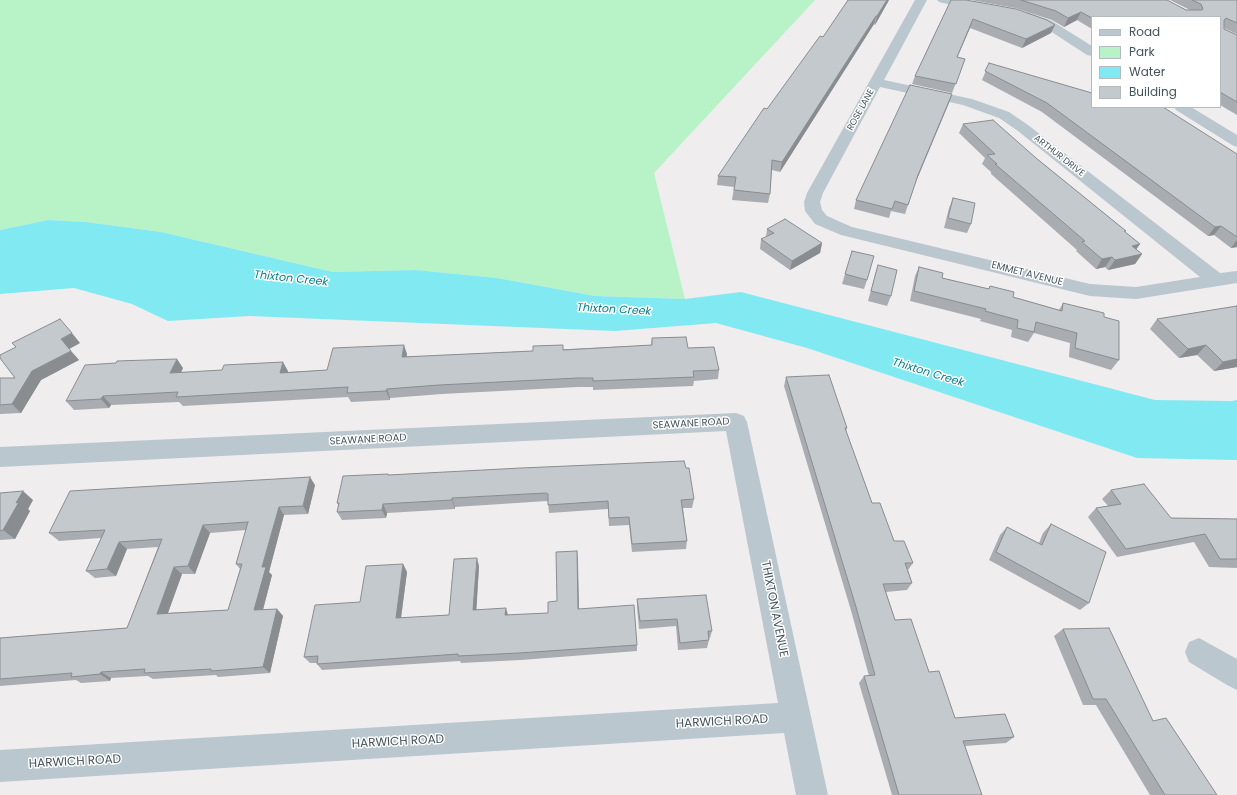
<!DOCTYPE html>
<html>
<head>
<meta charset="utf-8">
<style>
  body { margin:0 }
  #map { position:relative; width:1237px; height:795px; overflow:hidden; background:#f0edee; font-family:Poppins,sans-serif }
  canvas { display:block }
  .legend { position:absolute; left:1091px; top:16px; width:130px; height:92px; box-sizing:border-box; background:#fff; border:1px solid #b4bbbe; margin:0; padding:5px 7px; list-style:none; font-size:12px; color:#44545c }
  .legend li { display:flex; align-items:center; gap:8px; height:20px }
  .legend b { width:20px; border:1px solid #b4bbbe }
</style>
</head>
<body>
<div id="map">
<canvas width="1237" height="795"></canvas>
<ul class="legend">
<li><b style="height:5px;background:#bac7ce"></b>Road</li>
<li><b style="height:11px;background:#b8f2c7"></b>Park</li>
<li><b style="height:11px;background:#81e9f2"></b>Water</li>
<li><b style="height:11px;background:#c4c9ce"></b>Building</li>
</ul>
</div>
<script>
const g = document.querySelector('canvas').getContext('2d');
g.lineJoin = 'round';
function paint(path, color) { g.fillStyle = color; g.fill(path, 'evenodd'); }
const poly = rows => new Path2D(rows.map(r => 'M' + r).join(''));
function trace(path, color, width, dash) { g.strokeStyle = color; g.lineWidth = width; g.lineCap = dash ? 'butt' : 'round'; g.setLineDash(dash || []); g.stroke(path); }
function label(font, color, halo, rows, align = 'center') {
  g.font = font + ' Poppins,sans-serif'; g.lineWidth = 3; g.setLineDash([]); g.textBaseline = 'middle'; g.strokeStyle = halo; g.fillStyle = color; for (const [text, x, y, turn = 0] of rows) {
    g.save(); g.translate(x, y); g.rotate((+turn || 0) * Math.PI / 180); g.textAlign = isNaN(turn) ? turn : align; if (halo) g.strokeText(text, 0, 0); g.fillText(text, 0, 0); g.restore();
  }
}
const green = poly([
  [0,0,815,0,654,173,685,299,595,296,497,278,416,270,333,272,161,232,86,222,48,220,0,230]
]);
const water = poly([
  [48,220,86,222,161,232,333,272,416,270,497,278,595,296,685,299,741,292,1155,400,1232,401,1237,400,1237,460,1137,458,807,348,716,323,615,331,249,316,168,321,132,304,74,288,0,294,0,230]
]);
const minor = poly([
  [915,0,927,0,884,80,972,99,1009,112,1028,125,1220,273,1237,271,1237,283,1136,299,1090,296,841,235,815,224,805,211,804,202,807,193,915,0],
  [880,87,963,105,999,118,1018,131,1200,277,1136,287,1090,284,852,227,827,216,822,210,820,202,823,193,880,87],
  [937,0,962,0,984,4,986,7,984,10,980,11,943,3,939,2,937,0],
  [1027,12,1052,21,1092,46,1092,56,1087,55,1044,27,1023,19,1021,16,1023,13,1027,12],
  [1174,107,1191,107,1237,135,1237,147,1232,145,1176,110,1174,107],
  [736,413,744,416,747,422,828,795,796,795,784,733,0,782,0,750,778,703,726,431,0,467,0,447,736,413],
  [1199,638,1237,659,1237,690,1227,685,1189,662,1185,652,1189,642,1199,638]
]);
const wall = poly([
  [889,0,875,25,874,24,780,172,772,170,770,194,768,203,732,200,734,187,717,185,718,176,767,109,823,37],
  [951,0,1051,33,1022,48,970,28,957,57,965,59,952,93,912,84,915,76],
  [971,0,1167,0,1186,10,1190,10,1170,0,1237,0,1237,34,1224,28,1224,29,1237,35,1237,115,1220,105,1220,17,1092,17,1092,29,1077,20,1064,27,1052,20,1015,8],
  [989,63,1237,154,1237,247,1231,248,1214,235,1208,236,1042,112,982,80],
  [952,94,916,181,905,214,891,211,889,218,854,209,856,200],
  [963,124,1036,158,1126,231,1125,232,1140,244,1136,249,1142,254,1135,264,1108,270,1105,267,1096,269,1076,251,1077,250,991,174,991,172,982,164,985,158,959,133],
  [953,198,971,224,967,233,944,228,949,208],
  [767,229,822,243,820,253,790,270,760,249,761,239,766,237],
  [852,251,867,280,864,289,842,284],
  [878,265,891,296,887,306,868,301,875,275],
  [919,267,942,278,988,289,990,286,1013,297,1059,310,1063,303,1104,317,1119,360,1111,370,1069,357,1070,343,1034,333,1028,342,1011,337,1012,330,980,321,981,319,910,301,915,276],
  [1237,306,1237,367,1214,371,1197,355,1179,358,1150,329,1157,319],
  [652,338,688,348,719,370,718,379,694,381,693,386,593,390,593,387,578,387,442,394,390,398,390,400,351,402,348,397,183,406,179,402,111,405,109,408,74,410,66,401,183,368,181,372,288,371,288,372,327,370,407,354,406,357,651,345],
  [80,343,69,349,79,360,41,380,21,413,0,414,0,378,15,378,0,358],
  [786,377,847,428,846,431,872,503,894,541,913,563,908,570,912,583,907,590,886,592,895,620,929,672,955,718,1014,737,1006,743,965,746,982,795,892,795,859,683,864,676,869,676,852,614,784,386],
  [686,468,694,499,692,508,683,508,687,541,686,549,632,552,629,525,609,526,608,509,549,513,548,502,547,501,455,507,455,509,387,513,386,518,342,520,337,512,339,506,337,503,388,474,389,475],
  [315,485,308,514,284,515,269,572,272,575,263,610,277,609,283,616,270,673,218,677,216,675,153,679,148,676,111,678,110,681,81,683,76,680,0,686,0,638,127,628,158,547,127,549,116,576,95,578,86,571,101,538,59,541,49,533],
  [246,530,236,564,240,569,228,610,168,613,182,574,195,574,210,533],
  [1111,490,1171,518,1237,519,1237,568,1209,567,1194,542,1117,557,1088,517,1096,508,1108,506,1102,499],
  [0,493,33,500,28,509,30,511,15,539,0,540],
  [1051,524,1089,603,1080,610,989,560,1000,535,1007,527,1039,543,1043,533],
  [577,551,579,609,637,645,637,651,521,660,461,663,460,661,322,670,317,664,317,663,310,663,304,657,360,602,403,564,407,572,401,618,449,615,479,566,476,610,508,615,548,613,557,601],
  [637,599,712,631,710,638,709,638,709,640,707,648,678,650,676,626,639,629,637,607],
  [1063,629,1153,721,1217,795,1150,795,1096,705,1083,705,1054,636]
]);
const shadedWall = poly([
  [887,0,889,0,875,25,877,16],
  [1081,12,1077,20,1064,27,1068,18],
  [876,16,874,24,780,172,782,162],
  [973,19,970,28,954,65,957,57],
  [1055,25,1051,33,1022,48,1026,39],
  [952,94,949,103,915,184,918,175],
  [1221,226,1214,235,1208,236,1215,227],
  [1237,240,1237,247,1231,248],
  [822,243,820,253,790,270,792,261],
  [1140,244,1133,254,1132,246],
  [1142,254,1135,264,1108,270,1115,260],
  [1112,257,1105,267,1096,269,1102,259],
  [72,333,80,343,69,349,61,339],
  [404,345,407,354,405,366,402,357],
  [1206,345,1197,355,1179,358,1188,349],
  [71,351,79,360,41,380,21,413,12,404,32,371],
  [177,359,183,368,177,382,170,373],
  [1237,359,1237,367,1214,371,1223,362],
  [283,362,288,371,285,382,280,373],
  [387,389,390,398,390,400,386,391],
  [103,396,111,405,109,408,101,399],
  [310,477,315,485,308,514,303,506],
  [23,491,33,500,28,509,30,511,15,539,3,530,16,503],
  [452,498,455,507,455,509,452,500],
  [383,504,387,513,386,518,382,510],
  [279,507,284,515,269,572,272,575,261,617,254,610,262,567],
  [203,525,210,533,195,574,188,566],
  [119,542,127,549,116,576,107,569],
  [577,551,578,559,579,616,578,609],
  [477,558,479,566,476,617,473,610],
  [403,564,407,572,400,625,396,618],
  [174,567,182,574,165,621,157,614],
  [506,608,508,615,507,622,505,615],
  [277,609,283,616,270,673,263,667],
  [101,672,111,678,110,681,100,674]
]);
const building = poly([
  [848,0,887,0,877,16,876,16,782,162,772,160,770,194,734,190,736,177,718,176,764,108,767,109,820,36,823,37,848,0],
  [951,0,966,0,1016,9,1047,20,1055,25,1026,39,973,19,957,57,965,59,956,84,915,76,951,0],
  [1021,0,1167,0,1186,10,1202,10,1203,9,1201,4,1192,0,1237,0,1237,23,1226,18,1224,20,1224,29,1237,35,1237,102,1220,92,1220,17,1092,17,1092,18,1081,12,1068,18,1056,11,1021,0],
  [989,63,1092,93,1092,107,1163,107,1237,154,1237,237,1221,226,1215,227,1047,103,985,71,989,63],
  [910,85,952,94,918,175,908,205,895,201,892,209,856,200,910,85],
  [993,120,1036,158,1126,231,1124,231,1140,244,1132,246,1142,254,1115,260,1112,257,1102,259,1082,242,1085,241,995,164,997,164,987,155,995,154,963,124,993,120],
  [953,198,975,203,971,224,948,218,953,198],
  [785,219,822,243,792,261,761,239,774,233,767,229,785,219],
  [852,251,874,256,867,280,845,274,852,251],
  [878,265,897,270,891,296,871,291,878,265],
  [919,267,943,273,942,278,989,289,990,286,1014,292,1013,297,1062,311,1063,303,1104,313,1104,317,1119,321,1119,360,1075,348,1077,333,1036,322,1034,332,1017,328,1018,320,985,311,986,309,914,291,919,267],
  [1237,306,1237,359,1223,362,1206,345,1188,349,1157,319,1237,306],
  [60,319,72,333,61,339,71,351,32,371,12,404,0,405,0,378,15,378,0,358,0,355,16,347,12,343,60,319],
  [686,337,688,348,714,347,719,370,693,371,694,377,593,381,593,378,578,378,439,385,387,389,386,391,347,393,348,387,176,397,178,392,103,396,101,399,66,401,85,365,116,363,117,361,177,359,170,373,222,370,224,365,283,362,280,373,327,370,333,348,404,345,402,357,533,351,533,346,563,345,563,350,652,345,652,338,686,337],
  [829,375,847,428,845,428,872,503,880,503,894,541,904,541,913,563,905,563,912,583,883,584,895,620,911,619,929,672,939,671,955,718,1005,714,1014,737,963,741,982,795,899,795,864,676,875,675,856,607,786,377,829,375],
  [684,461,686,468,689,468,694,499,681,500,687,541,632,544,629,517,609,518,608,501,548,505,548,494,546,493,452,498,452,500,383,504,382,510,337,512,339,503,337,503,343,476,388,474,388,475,521,468,684,461],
  [310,477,303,506,279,507,262,567,266,567,254,610,277,609,263,667,211,671,211,669,144,673,145,669,101,672,100,674,71,677,72,673,0,679,0,638,127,628,162,539,119,542,107,569,86,571,105,530,49,533,70,491,310,477],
  [248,522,236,564,242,564,228,610,157,614,174,567,188,566,203,525,248,522],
  [1144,484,1171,518,1237,519,1237,559,1220,559,1205,534,1126,549,1096,508,1121,504,1111,490,1144,484],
  [23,491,16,503,19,502,3,530,0,531,0,493,23,491],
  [1051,524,1106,552,1089,603,996,552,1007,527,1042,545,1051,524],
  [577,551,578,609,634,605,637,645,519,653,458,656,458,654,317,664,318,656,304,657,315,605,360,602,366,566,403,564,396,618,449,615,454,559,477,558,473,610,506,608,505,615,548,613,548,602,557,601,556,552,577,551],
  [706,595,712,631,708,631,709,640,680,643,677,619,640,621,637,599,706,595],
  [1109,628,1153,721,1166,718,1217,795,1165,795,1106,699,1093,699,1063,629,1109,628]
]);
const farStreetnames = [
  ["ROSE LANE",861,110,-61],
  ["ARTHUR DRIVE",1059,156,38]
];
const streetNames = [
  ["EMMET AVENUE",1027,274,14],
  ["SEAWANE ROAD",691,424,-3],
  ["SEAWANE ROAD",368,440,-3]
];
const waterNames = [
  ["Thixton Creek",291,279,6],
  ["Thixton Creek",614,310,3],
  ["Thixton Creek",928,373,17]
];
const nearStreetnames = [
  ["THIXTON AVENUE",774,609,79],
  ["HARWICH ROAD",722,722,-3],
  ["HARWICH ROAD",398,742,-3],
  ["HARWICH ROAD",75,762,-3]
];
paint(green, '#b8f2c7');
paint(water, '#81e9f2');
paint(minor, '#bac7ce');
paint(wall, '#a9adb1');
paint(shadedWall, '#898d90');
paint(building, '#c4c9ce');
trace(building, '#898d90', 1);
label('9px', '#44545c', '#fff', farStreetnames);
label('10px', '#44545c', '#fff', streetNames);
label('italic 11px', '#067e8a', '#fff', waterNames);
label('12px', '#44545c', '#fff', nearStreetnames);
</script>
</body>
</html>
